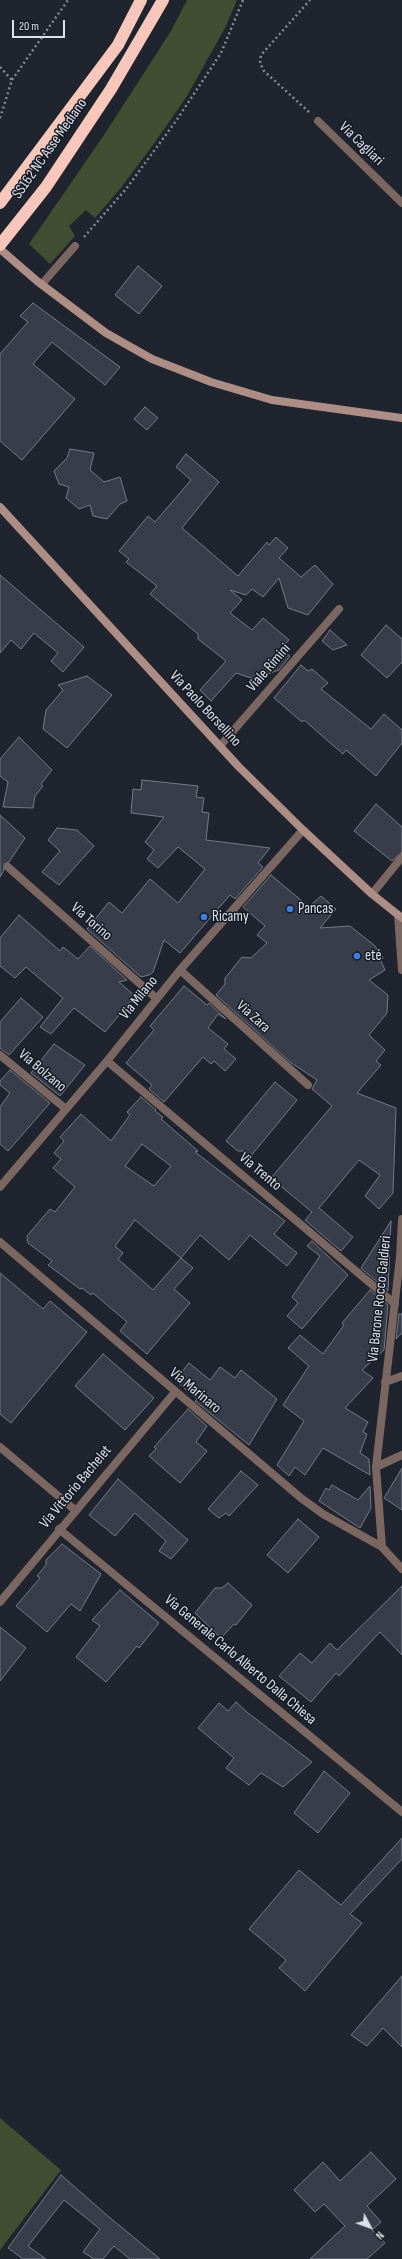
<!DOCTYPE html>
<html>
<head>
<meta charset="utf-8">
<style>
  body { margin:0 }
  #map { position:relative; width:402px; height:2259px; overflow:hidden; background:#1f242e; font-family:"Sofia Sans Condensed",sans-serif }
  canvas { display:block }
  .north { position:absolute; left:350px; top:2207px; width:40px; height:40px; -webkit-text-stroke:3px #161a25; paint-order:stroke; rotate:131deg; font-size:11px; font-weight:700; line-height:16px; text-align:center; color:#dee1e9 }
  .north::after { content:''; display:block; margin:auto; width:14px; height:18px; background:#dee1e9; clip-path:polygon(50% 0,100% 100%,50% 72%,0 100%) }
  .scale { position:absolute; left:12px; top:20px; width:53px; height:18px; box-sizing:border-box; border:2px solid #dee1e9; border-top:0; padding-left:5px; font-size:12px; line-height:14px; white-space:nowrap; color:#dee1e9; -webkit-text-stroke:3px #161a25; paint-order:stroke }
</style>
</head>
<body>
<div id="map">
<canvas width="402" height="2259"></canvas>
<div class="north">N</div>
<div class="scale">20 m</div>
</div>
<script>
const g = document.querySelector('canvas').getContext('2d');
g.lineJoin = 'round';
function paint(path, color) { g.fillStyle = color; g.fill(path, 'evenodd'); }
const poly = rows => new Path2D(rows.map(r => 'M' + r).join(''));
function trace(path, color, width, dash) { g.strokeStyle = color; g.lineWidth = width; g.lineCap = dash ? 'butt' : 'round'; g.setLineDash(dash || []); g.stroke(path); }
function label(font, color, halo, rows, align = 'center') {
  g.font = font + ' "Sofia Sans Condensed",sans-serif'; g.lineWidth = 3; g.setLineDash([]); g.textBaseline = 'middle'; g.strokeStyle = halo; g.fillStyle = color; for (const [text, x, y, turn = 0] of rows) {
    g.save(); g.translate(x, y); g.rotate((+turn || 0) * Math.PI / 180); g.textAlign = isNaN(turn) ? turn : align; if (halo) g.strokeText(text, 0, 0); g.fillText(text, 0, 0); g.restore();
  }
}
const green = poly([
  [187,0,237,0,225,28,187,96,153,145,120,189,95,218,86,210,69,226,75,236,50,264,29,244,104,135,171,31],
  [0,2118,61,2170,0,2250]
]);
const building = poly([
  [138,266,162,286,139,314,115,295,138,266],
  [33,303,120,367,105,385,52,342,33,364,75,399,22,460,0,441,0,354,28,322,20,316,33,303],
  [145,407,158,418,147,430,134,419,145,407],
  [70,449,94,453,90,470,104,482,120,477,127,501,120,504,107,519,93,516,90,505,79,509,66,498,69,487,59,484,54,471,67,458,70,449],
  [186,454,219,482,182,528,238,576,267,542,269,545,276,537,288,548,279,558,301,577,315,565,333,584,308,615,288,608,279,578,263,597,252,589,246,595,230,590,242,600,230,613,252,630,263,618,289,640,282,647,285,649,283,650,290,656,279,670,254,679,236,673,211,701,200,690,226,661,198,639,198,634,150,594,157,586,126,562,129,559,119,551,148,516,155,522,191,480,176,467,186,454],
  [0,575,84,647,63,672,51,661,58,653,34,633,21,649,11,640,0,653,0,575],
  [386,625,402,639,402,662,387,678,361,655,386,625],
  [330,630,347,645,333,650,322,641,330,630],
  [301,665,308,671,312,669,328,683,321,689,371,729,384,714,402,730,402,743,376,776,346,750,343,754,304,720,302,722,274,698,301,665],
  [87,676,112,695,67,748,43,729,46,710,63,690,58,685,87,676],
  [19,737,52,770,41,784,43,786,35,796,33,808,3,807,8,782,0,776,0,759,19,737],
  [142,780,198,786,196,797,204,798,202,812,209,813,206,840,270,848,258,863,263,867,235,899,230,895,180,953,164,940,153,972,149,975,141,977,87,929,109,902,122,913,150,879,178,903,205,869,178,847,158,868,147,859,154,850,145,842,164,817,131,813,133,789,141,790,142,780],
  [376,804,402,827,402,852,392,861,354,831,376,804],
  [0,815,25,838,9,862,4,864,4,870,0,877,0,815],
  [57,828,77,830,94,846,59,885,42,872,60,851,48,840,57,828],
  [271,875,309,907,321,896,336,909,320,928,350,926,375,946,383,958,380,959,385,970,369,980,388,995,387,1013,369,1035,385,1050,376,1061,381,1065,357,1093,396,1108,393,1193,379,1209,365,1196,380,1175,359,1160,319,1208,353,1237,341,1251,305,1220,312,1212,271,1178,332,1106,312,1089,317,1080,290,1062,216,995,225,984,225,978,242,957,251,958,267,943,257,935,265,926,243,907,271,875],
  [19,915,60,951,63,947,78,959,90,946,127,980,119,982,135,996,105,1032,74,1008,51,1034,40,1027,63,998,26,967,15,978,0,966,0,938,19,915],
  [184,986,207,1005,209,1003,226,1019,218,1014,208,1028,228,1044,224,1049,236,1059,225,1071,214,1061,211,1064,203,1057,164,1102,149,1089,152,1085,126,1063,154,1030,150,1026,184,986],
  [21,998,43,1017,9,1055,0,1048,0,1022,21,998],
  [54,1044,85,1065,60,1096,31,1073,54,1044],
  [10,1070,50,1103,8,1151,0,1144,0,1107,10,1093,0,1085,0,1081,10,1070],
  [275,1082,297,1100,250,1157,243,1151,238,1151,226,1141,275,1082],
  [141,1097,156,1110,155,1111,163,1117,161,1119,198,1151,195,1152,285,1221,274,1234,297,1253,287,1266,250,1235,229,1260,200,1235,181,1258,193,1268,174,1289,190,1303,147,1354,120,1331,127,1322,93,1293,91,1295,82,1288,80,1289,48,1265,52,1261,28,1243,27,1236,50,1209,55,1212,75,1187,53,1168,61,1159,54,1153,64,1141,60,1137,81,1114,111,1141,130,1115,127,1112,141,1097],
  [142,1144,171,1166,154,1186,125,1166,142,1144],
  [135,1220,181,1258,153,1290,118,1259,123,1253,115,1246,135,1220],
  [391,1221,389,1268,388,1291,361,1268,391,1221],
  [312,1241,348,1275,302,1329,287,1316,298,1303,292,1297,320,1256,307,1246,312,1241],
  [0,1273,43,1309,50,1301,87,1332,11,1423,0,1414,0,1273],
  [370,1290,388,1305,384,1350,362,1370,373,1378,345,1408,368,1422,363,1432,367,1434,360,1453,369,1459,370,1475,323,1448,305,1475,295,1467,289,1476,277,1465,304,1421,283,1405,309,1366,288,1348,300,1335,323,1354,344,1325,342,1323,370,1290],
  [399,1314,402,1314,402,1333,396,1339,399,1314],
  [103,1354,154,1398,125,1430,75,1386,103,1354],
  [189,1363,210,1380,220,1367,235,1378,241,1370,277,1399,249,1445,195,1401,197,1399,175,1380,189,1363],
  [188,1409,207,1426,196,1442,207,1451,180,1483,149,1456,156,1449,154,1447,188,1409],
  [402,1468,402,1510,384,1498,402,1468],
  [241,1471,258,1485,229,1516,226,1513,219,1518,208,1509,241,1471],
  [118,1479,188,1540,171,1559,159,1551,166,1541,135,1513,115,1536,89,1515,118,1479],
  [332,1485,358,1500,370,1486,371,1508,360,1528,319,1501,326,1488,329,1490,332,1485],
  [298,1519,319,1537,288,1573,267,1555,298,1519],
  [62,1544,101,1574,80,1611,71,1604,47,1632,16,1606,40,1578,37,1576,46,1565,46,1560,62,1544],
  [228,1583,252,1605,236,1625,234,1624,221,1638,195,1613,215,1588,222,1588,228,1583],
  [402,1586,402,1655,380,1632,339,1676,336,1673,311,1702,279,1676,300,1653,312,1663,330,1643,337,1650,402,1586],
  [120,1590,159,1623,139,1648,137,1646,106,1682,76,1657,100,1626,92,1620,120,1590],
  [0,1627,26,1648,0,1681,0,1627],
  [236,1702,248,1713,312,1762,283,1787,261,1773,249,1785,226,1768,234,1758,198,1728,219,1703,228,1711,236,1702],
  [324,1771,350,1793,318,1833,294,1813,324,1771],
  [402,1838,402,1859,350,1914,362,1923,305,1991,279,1968,286,1960,249,1929,299,1870,341,1905,402,1838],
  [402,1976,402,2047,383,2028,367,2046,351,2035,402,1976],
  [371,2152,396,2179,367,2206,381,2222,372,2230,385,2243,367,2259,310,2259,345,2226,324,2204,315,2212,294,2190,323,2162,340,2181,371,2152],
  [61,2175,109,2217,160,2259,130,2259,114,2246,103,2259,94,2259,83,2252,100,2229,64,2200,28,2246,46,2259,23,2259,8,2248,61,2175]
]);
const path = poly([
  [0,67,12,80],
  [309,112,264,71,260,63,261,55,310,0],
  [0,118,12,80,68,0],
  [84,237,126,189,176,121,221,53,243,0]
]);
const lane = poly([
  [42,284,75,246]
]);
const street = poly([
  [318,121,402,203],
  [220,746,339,609],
  [8,867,156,998],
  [372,894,402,857],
  [398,915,402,970],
  [180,970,308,1085],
  [0,1055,66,1109],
  [107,1061,395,1304],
  [0,1187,107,1061,180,970,303,830],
  [402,1219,400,1257,376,1467,382,1547,402,1569],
  [0,1242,301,1498,323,1514,382,1547],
  [385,1382,402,1376],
  [0,1447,75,1510],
  [376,1467,402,1455],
  [59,1529,402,1812],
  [0,1602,175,1392]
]);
const secondary = poly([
  [0,249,37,281,106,333,152,359,211,382,272,400,402,418],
  [0,507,239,767,303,830,372,894,402,918]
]);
const highway = poly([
  [0,203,118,45,141,0],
  [0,245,46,187,111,89,163,0]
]);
const markers = [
  [290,909,4,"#3f7fe0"],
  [204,917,4,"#3f7fe0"],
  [357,956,4,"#3f7fe0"]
];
const streetNames = [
  ["Via Cagliari",361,144,44],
  ["SS162 NC Asse Mediano",50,149,-55],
  ["Viale Rimini",269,668,-49],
  ["Via Paolo Borsellino",205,709,47],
  ["Via Torino",91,922,41],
  ["Via Milano",139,998,-51],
  ["Via Zara",253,1017,42],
  ["Via Bolzano",42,1071,40],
  ["Via Trento",260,1172,40],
  ["Via Barone Rocco Galdieri",380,1299,-84],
  ["Via Marinaro",195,1391,40],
  ["Via Vittorio Bachelet",76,1487,-50],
  ["Via Generale Carlo Alberto Dalla Chiesa",240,1660,40]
];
const poiNames = [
  ["Pancas",298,909],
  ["Ricamy",212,917],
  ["eté",365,956]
];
paint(green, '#434d32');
paint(building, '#383d49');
trace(building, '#747a87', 1);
trace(path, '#868a93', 2.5, [2, 3]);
trace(lane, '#7b6762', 8);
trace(street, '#7b6762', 8);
trace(secondary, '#ad8e86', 8);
trace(highway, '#f6c7ba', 12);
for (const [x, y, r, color] of markers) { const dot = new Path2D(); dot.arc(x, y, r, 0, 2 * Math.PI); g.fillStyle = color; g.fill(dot); trace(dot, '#161a25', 1.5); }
label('15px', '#dee1e9', '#161a25', streetNames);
label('15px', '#dee1e9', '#161a25', poiNames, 'left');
</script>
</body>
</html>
